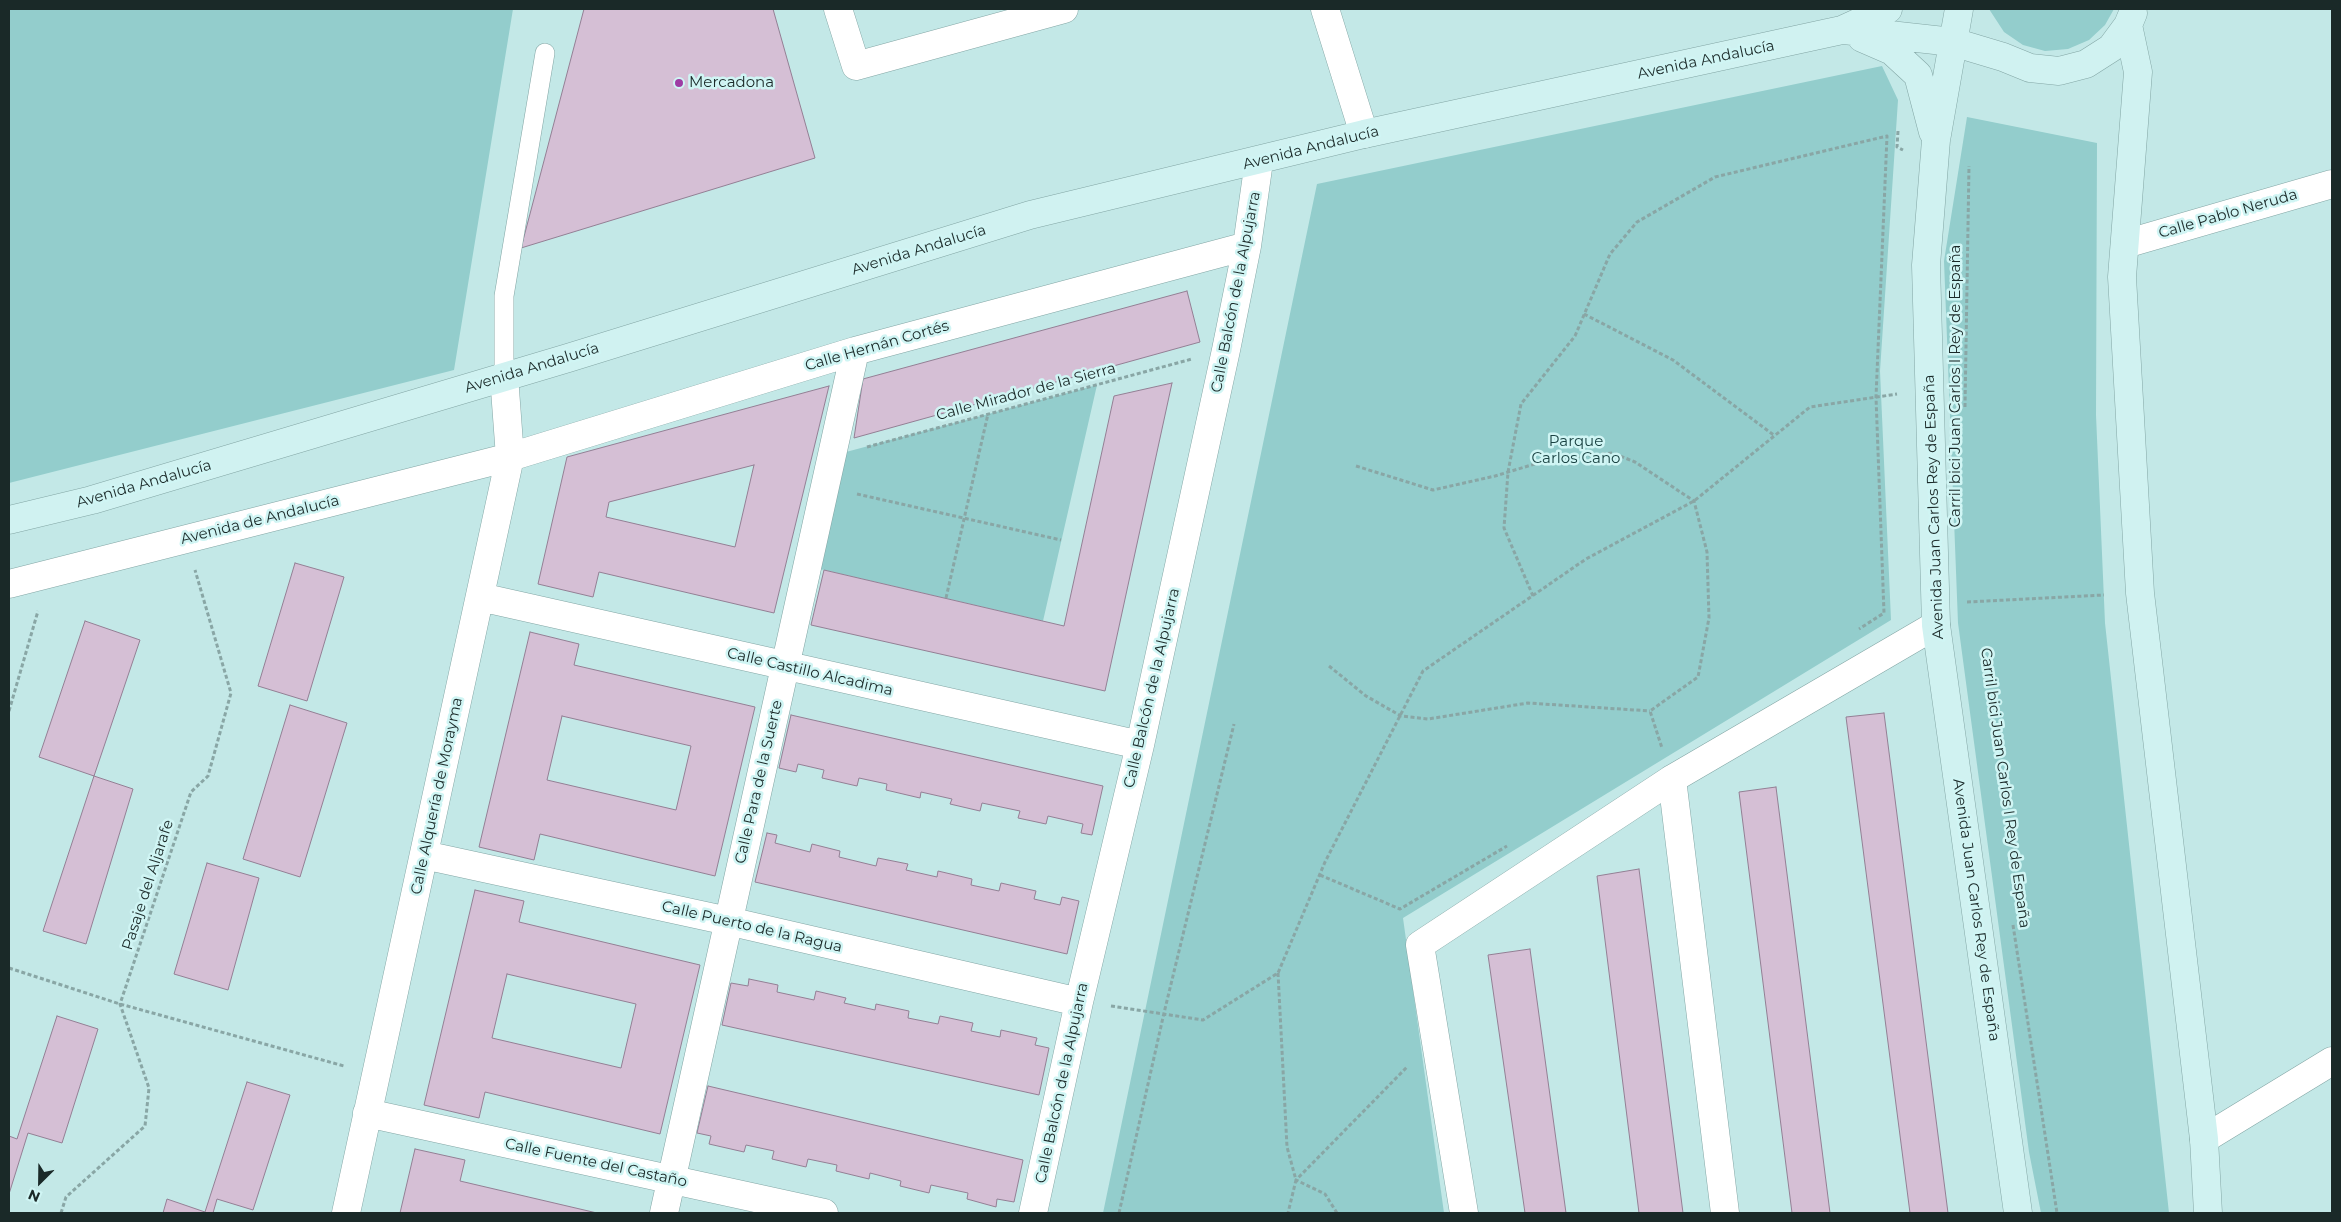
<!DOCTYPE html>
<html>
<head>
<meta charset="utf-8">
<style>
  body { margin:0 }
  #map { position:relative; width:2341px; height:1222px; overflow:hidden; background:#c3e8e7; font-family:Montserrat,sans-serif }
  canvas { display:block }
  .frame { position:absolute; inset:0; border:10px solid #1a2928; pointer-events:none }
  .north { position:absolute; left:15px; top:1157px; width:50px; height:50px; -webkit-text-stroke:4px #d0f5f4; paint-order:stroke; rotate:203deg; font-size:14px; font-weight:700; line-height:20px; text-align:center; color:#1a2928 }
  .north::after { content:''; display:block; margin:auto; width:18px; height:22px; background:#1a2928; clip-path:polygon(50% 0,100% 100%,50% 72%,0 100%) }
</style>
</head>
<body>
<div id="map">
<canvas width="2341" height="1222"></canvas>
<div class="frame"></div>
<div class="north">N</div>
</div>
<script>
const g = document.querySelector('canvas').getContext('2d');
g.lineJoin = 'round';
function paint(path, color) { g.fillStyle = color; g.fill(path, 'evenodd'); }
const poly = rows => new Path2D(rows.map(r => 'M' + r).join(''));
function trace(path, color, width, dash) { g.strokeStyle = color; g.lineWidth = width; g.lineCap = dash ? 'butt' : 'round'; g.setLineDash(dash || []); g.stroke(path); }
function label(font, color, halo, rows, align = 'center') {
  g.font = font + ' Montserrat,sans-serif'; g.lineWidth = 5; g.setLineDash([]); g.textBaseline = 'middle'; g.strokeStyle = halo; g.fillStyle = color; for (const [text, x, y, turn = 0] of rows) {
    g.save(); g.translate(x, y); g.rotate((+turn || 0) * Math.PI / 180); g.textAlign = isNaN(turn) ? turn : align; if (halo) g.strokeText(text, 0, 0); g.fillText(text, 0, 0); g.restore();
  }
}
const green = poly([
  [9,9,513,9,454,370,9,483],
  [1989,9,2114,9,2105,25,2089,40,2068,49,2045,51,2023,45,2004,32],
  [1882,66,1898,100,1880,371,1891,620,1403,918,1444,1213,1103,1213,1317,184],
  [1967,117,2097,143,2096,415,2105,623,2169,1213,2041,1213,2029,1152,1958,623,1944,261],
  [1097,385,1043,621,807,566,831,456]
]);
const building = poly([
  [584,9,773,9,815,158,521,248,584,9],
  [1187,291,1200,342,854,438,863,379,1187,291],
  [1172,383,1105,691,811,625,824,570,1064,626,1114,396,1172,383],
  [829,386,774,613,599,572,593,597,538,584,567,457,829,386],
  [754,465,735,547,606,517,609,502,754,465],
  [295,563,344,577,307,701,258,686,295,563],
  [85,621,140,640,94,776,39,757,85,621],
  [530,632,579,644,574,665,755,707,715,876,540,834,534,860,479,847,530,632],
  [562,716,691,746,676,810,547,780,562,716],
  [290,705,347,723,300,877,243,859,290,705],
  [1884,713,1948,1213,1910,1213,1846,717,1884,713],
  [791,715,1103,786,1092,835,1081,833,1083,824,1048,816,1046,824,1018,818,1020,811,982,803,980,811,950,804,952,799,921,792,920,798,886,790,887,784,859,778,857,786,822,778,824,770,798,764,796,772,779,768,791,715],
  [94,776,133,789,86,944,43,931,94,776],
  [1776,787,1830,1213,1792,1213,1739,792,1776,787],
  [767,833,777,835,775,843,810,852,812,844,840,851,839,857,876,866,878,858,908,864,906,870,937,877,938,871,972,879,971,885,999,891,1001,883,1036,891,1034,899,1060,905,1062,897,1079,901,1067,954,755,882,767,833],
  [207,863,259,878,228,990,174,974,207,863],
  [1639,869,1683,1213,1639,1213,1597,876,1639,869],
  [475,890,524,901,519,922,700,965,660,1134,485,1092,479,1118,424,1105,475,890],
  [507,974,636,1004,621,1068,492,1038,507,974],
  [1530,949,1566,1213,1525,1213,1488,955,1530,949],
  [749,979,778,985,777,992,814,1000,816,991,846,998,844,1003,875,1010,876,1004,909,1011,908,1018,938,1024,940,1016,973,1023,971,1031,1000,1037,1001,1030,1037,1038,1035,1045,1049,1048,1039,1095,722,1025,731,983,748,986,749,979],
  [57,1016,98,1029,62,1143,28,1133,9,1194,9,1136,17,1139,57,1016],
  [247,1082,290,1095,253,1210,217,1199,213,1213,163,1213,167,1199,205,1212,247,1082],
  [708,1086,1023,1160,1014,1202,997,1199,996,1207,967,1199,968,1193,931,1185,929,1193,900,1186,901,1181,870,1173,869,1179,836,1171,837,1165,808,1159,806,1167,772,1159,774,1151,746,1145,744,1152,709,1144,711,1136,697,1133,708,1086],
  [415,1149,465,1160,460,1181,597,1213,400,1213,415,1149]
]);
const path = poly([
  [1898,131,1897,147,1903,150],
  [1584,314,1673,360,1775,436],
  [1965,407,1969,166],
  [867,447,1192,359],
  [1356,466,1433,490,1495,476,1548,460,1613,453,1635,462,1694,501,1707,552,1709,618,1698,677,1650,711,1662,748],
  [857,494,1061,540],
  [1533,596,1504,528,1508,472,1521,404,1575,336,1610,254,1637,222,1715,177,1887,136,1876,397,1884,613,1859,629],
  [946,598,988,414],
  [1967,602,2104,595],
  [1329,666,1366,696,1401,716,1428,719,1528,703,1650,711],
  [9,711,38,611],
  [1320,875,1400,909,1507,846],
  [2013,925,2057,1213],
  [9,968,120,1004,344,1066],
  [1278,973,1287,1147,1296,1180,1288,1213],
  [1111,1006,1203,1020,1278,973,1325,862,1423,671,1586,559,1694,501,1810,407,1897,394],
  [61,1213,66,1197,145,1126,149,1088,120,1004,191,792,208,776,231,693,195,570],
  [1119,1213,1164,1013,1234,724],
  [1337,1213,1325,1194,1296,1180,1408,1066]
]);
const lane = poly([
  [504,376,504,296,545,53]
]);
const street = poly([
  [838,9,856,66,1064,9],
  [1325,9,1364,134],
  [2125,244,2332,184],
  [9,584,510,457,855,351,1247,246],
  [480,597,1140,745],
  [1672,779,1725,1213],
  [424,855,728,921,1079,1002],
  [367,1113,824,1213],
  [2204,1139,2332,1061],
  [346,1213,510,457,504,376],
  [664,1213,855,351],
  [1033,1213,1079,1002,1140,745,1226,350,1247,246,1259,161],
  [1464,1213,1420,945,1672,779,1936,625]
]);
const secondary = poly([
  [1959,9,1936,140,1926,265,1936,625,2018,1213],
  [2128,25,2138,72,2122,277,2140,593,2204,1139,2208,1213],
  [1844,30,1953,42,2003,57,2030,68,2059,71,2086,64,2111,48,2128,25,2133,13],
  [1862,38,1892,51,1918,75,1933,132],
  [9,520,92,500,568,358,1030,215,1364,134,1828,33,1842,30,1888,9]
]);
const markers = [
  [679,83,5,"#9e3ca4"]
];
const streetNames = [
  ["Avenida Andalucía",1706,60,-12],
  ["Avenida Andalucía",1311,148,-14],
  ["Calle Pablo Neruda",2228,214,-16],
  ["Avenida Andalucía",919,250,-17],
  ["Calle Balcón de la Alpujarra",1236,292,-79],
  ["Calle Hernán Cortés",877,346,-16],
  ["Avenida Andalucía",532,368,-17],
  ["Carril bici Juan Carlos I Rey de España",1956,386,-90],
  ["Calle Mirador de la Sierra",1026,392,-15],
  ["Avenida Andalucía",144,484,-16],
  ["Avenida Juan Carlos Rey de España",1934,507,-92],
  ["Avenida de Andalucía",260,520,-14],
  ["Calle Castillo Alcadima",810,672,13],
  ["Calle Balcón de la Alpujarra",1152,688,-77],
  ["Calle Para de la Suerte",759,782,-77],
  ["Carril bici Juan Carlos I Rey de España",2005,788,82],
  ["Calle Alquería de Morayma",437,796,-78],
  ["Pasaje del Aljarafe",148,885,-72],
  ["Avenida Juan Carlos Rey de España",1976,910,82],
  ["Calle Puerto de la Ragua",752,927,13],
  ["Calle Balcón de la Alpujarra",1062,1083,-78],
  ["Calle Fuente del Castaño",596,1163,12]
];
const poiNames = [
  ["Mercadona",689,83]
];
const parkNames = [
  ["Parque",1576,442],
  ["Carlos Cano",1576,459]
];
paint(green, '#93cdcc');
paint(building, '#d5bfd5');
trace(building, '#937f94', 1);
trace(lane, '#83a6a5', 20);
trace(street, '#83a6a5', 29);
trace(secondary, '#83a6a5', 29);
trace(path, '#89a6a5', 3, [4, 2.5]);
trace(lane, '#fff', 19);
trace(street, '#fff', 28);
trace(secondary, '#d0f2f1', 28);
for (const [x, y, r, color] of markers) { const dot = new Path2D(); dot.arc(x, y, r, 0, 2 * Math.PI); g.fillStyle = color; g.fill(dot); trace(dot, '#d0f5f4', 2); }
label('15px', '#1a2928', '#d0f5f4', streetNames);
label('15px', '#1a2928', '#d0f5f4', poiNames, 'left');
label('15px', '#1a4242', '#d0f5f4', parkNames);
</script>
</body>
</html>
